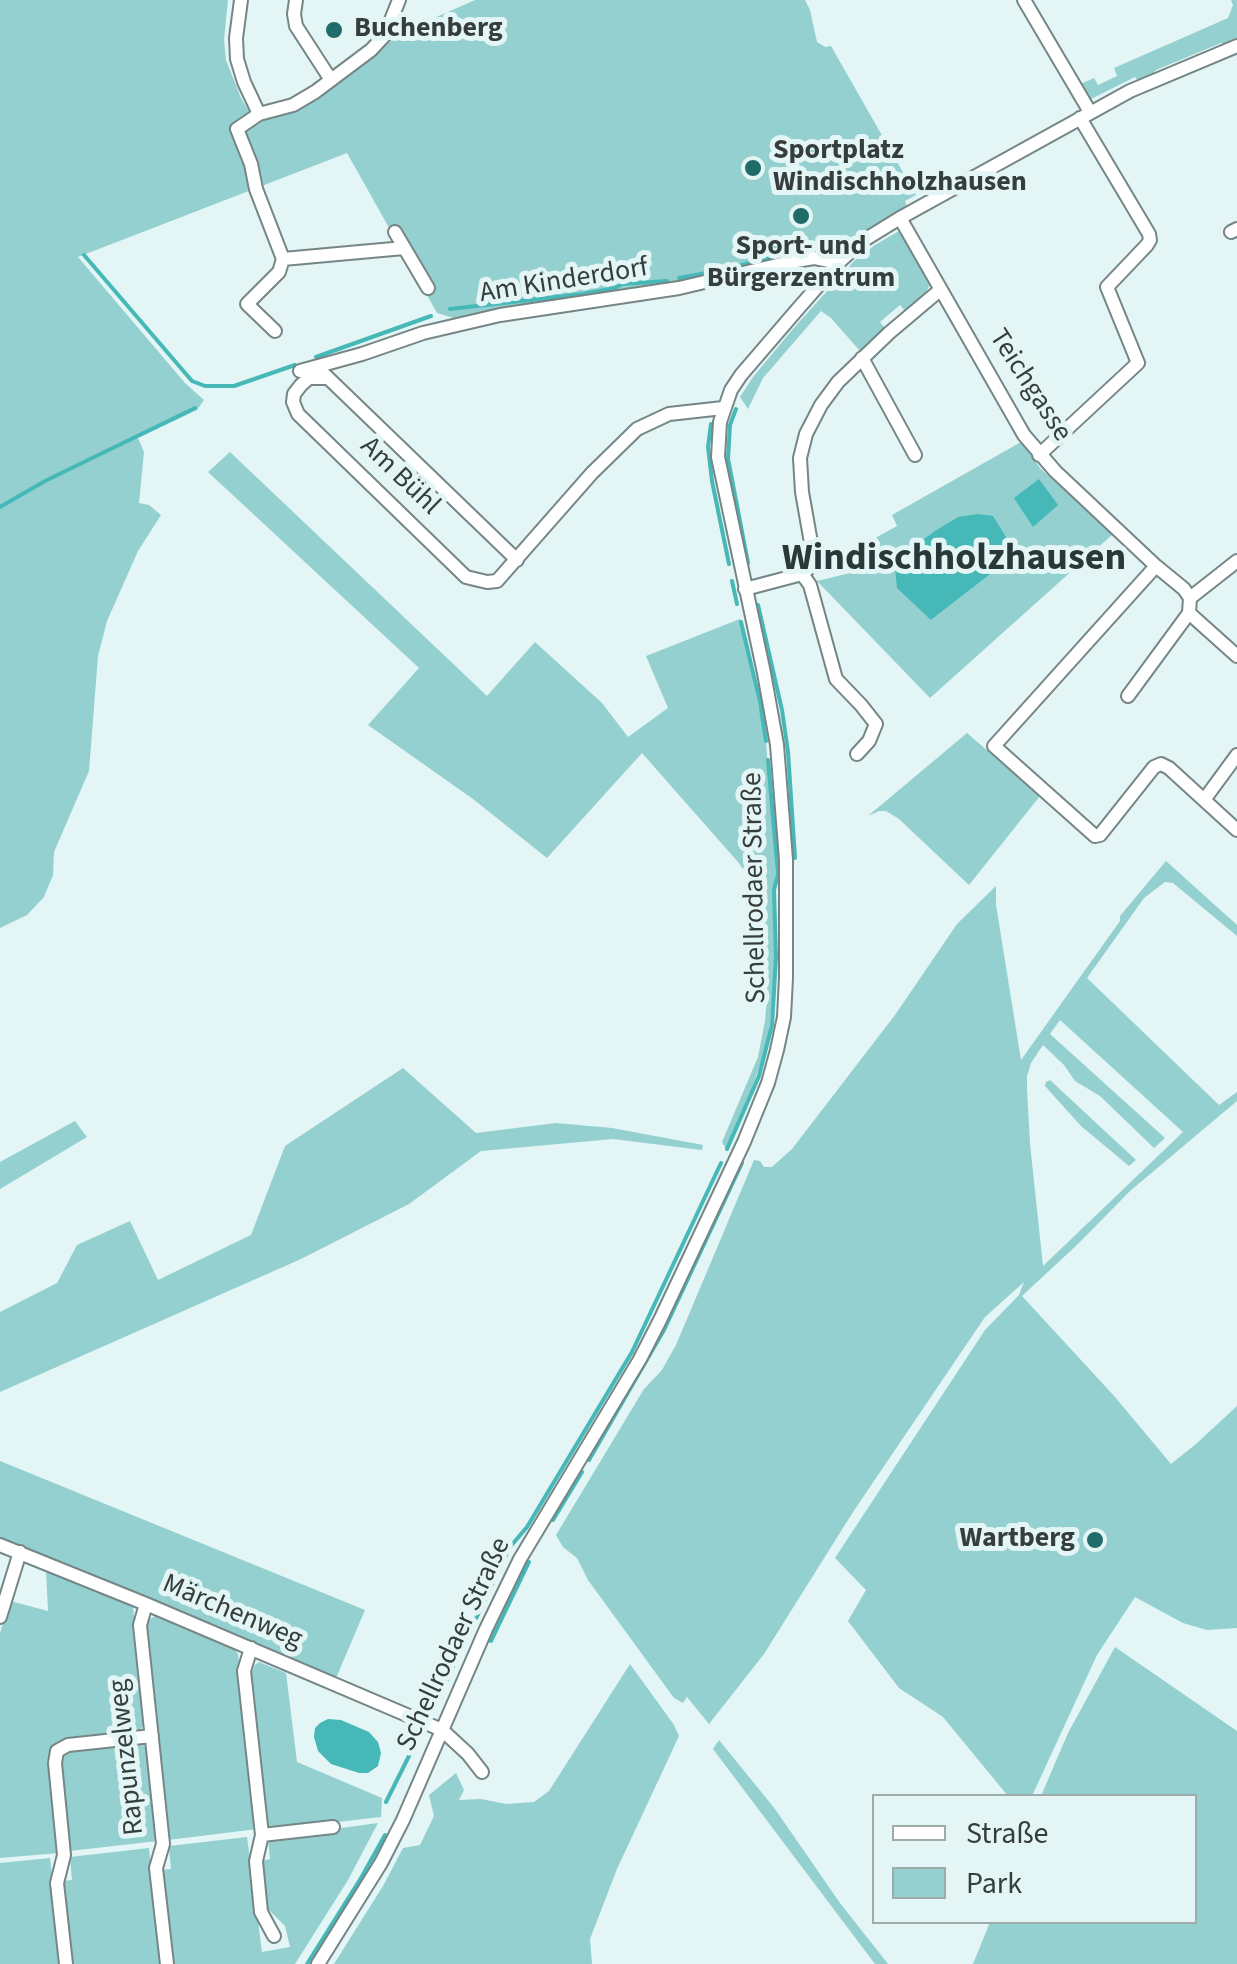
<!DOCTYPE html>
<html>
<head>
<meta charset="utf-8">
<style>
  body { margin:0 }
  #map { position:relative; width:1237px; height:1964px; overflow:hidden; background:#e3f5f4; font-family:"Source Sans 3",sans-serif }
  canvas { display:block }
  .legend { position:absolute; left:872px; top:1794px; width:325px; height:130px; box-sizing:border-box; background:#e3f5f4; border:2px solid #9eabab; margin:0; padding:12px 18px; list-style:none; font-size:30px; color:#363d3d }
  .legend li { display:flex; align-items:center; gap:20px; height:50px }
  .legend b { width:50px; border:2px solid #9eabab }
</style>
</head>
<body>
<div id="map">
<canvas width="1237" height="1964"></canvas>
<ul class="legend">
<li><b style="height:12px;background:#fff"></b>Straße</li>
<li><b style="height:28px;background:#93d0cf"></b>Park</li>
</ul>
</div>
<script>
const g = document.querySelector('canvas').getContext('2d');
g.lineJoin = 'round';
function paint(path, color) { g.fillStyle = color; g.fill(path, 'evenodd'); }
const poly = rows => new Path2D(rows.map(r => 'M' + r).join(''));
function trace(path, color, width, dash) { g.strokeStyle = color; g.lineWidth = width; g.lineCap = dash ? 'butt' : 'round'; g.setLineDash(dash || []); g.stroke(path); }
function label(font, color, halo, rows, align = 'center') {
  g.font = font + ' "Source Sans 3",sans-serif'; g.lineWidth = 10; g.setLineDash([]); g.textBaseline = 'middle'; g.strokeStyle = halo; g.fillStyle = color; for (const [text, x, y, turn = 0] of rows) {
    g.save(); g.translate(x, y); g.rotate((+turn || 0) * Math.PI / 180); g.textAlign = isNaN(turn) ? turn : align; if (halo) g.strokeText(text, 0, 0); g.fillText(text, 0, 0); g.restore();
  }
}
const green = poly([
  [0,0,228,0,224,40,226,60,241,98,255,122,317,100,402,32,475,0,805,0,810,10,817,42,825,47,831,46,916,195,905,201,908,209,861,235,836,253,810,251,664,285,546,301,491,310,457,319,437,313,347,153,78,257,185,383,204,400,197,410,138,438,144,452,139,503,149,505,161,515,138,551,107,621,98,656,89,771,54,852,53,875,44,897,27,915,0,928],
  [1231,0,1237,0,1237,39,1226,45,1221,43,1156,70,1152,75,1139,82,1135,77,1087,101,1078,85,1094,78,1098,85,1117,76,1114,68,1228,18,1233,5],
  [899,231,928,280,929,286,926,293,905,311,900,305,880,322,885,328,860,351,831,318,821,311,763,378,748,409,740,397,753,377,792,330,854,261,875,245],
  [1021,442,1040,468,1113,534,930,698,817,581,858,571,861,546,897,526,892,515],
  [958,517,1013,550,997,569,931,620,908,551],
  [230,452,487,696,535,642,602,703,628,737,668,708,646,656,740,619,766,741,776,874,773,890,775,957,770,1024,765,1050,747,1103,726,1149,722,1142,758,1057,765,1021,767,998,766,942,764,916,757,888,738,862,642,753,547,858,473,799,368,725,419,668,208,472],
  [967,733,1040,796,969,885,899,819,886,811,879,811,868,816],
  [1166,861,1237,925,1237,936,1173,883,1165,882,1144,898,1087,978,1219,1105,1237,1092,1237,1101,1130,1191,1079,1243,1022,1296,1115,1397,1171,1464,1196,1444,1237,1406,1237,1628,1207,1630,1183,1623,1135,1597,1097,1655,1032,1796,1008,1796,943,1717,899,1688,848,1621,866,1590,835,1558,985,1330,1019,1295,1024,1282,985,1317,853,1512,764,1654,709,1724,687,1697,683,1703,674,1698,588,1580,577,1558,563,1547,556,1535,644,1389,662,1370,676,1345,754,1160,760,1161,764,1167,772,1167,792,1149,895,1015,957,924,996,886,996,905,1021,1060,1120,921,1120,916],
  [1060,1020,1183,1132,1043,1266,1030,1144,1027,1089,1027,1076,1031,1063,1043,1045,1064,1065,1075,1081,1100,1096,1154,1148,1165,1138,1050,1034],
  [403,1068,476,1133,556,1123,612,1128,703,1145,702,1150,613,1139,481,1151,409,1204,301,1259,0,1392,0,1312,57,1283,77,1245,130,1221,158,1280,251,1235,285,1146],
  [1050,1080,1136,1160,1129,1166,1081,1126,1045,1086,1046,1082],
  [75,1121,87,1137,0,1189,0,1162],
  [0,1461,365,1610,336,1678,0,1538],
  [46,1570,133,1607,146,1721,140,1731,63,1742,52,1747,49,1758,59,1853,0,1858,0,1633,10,1601,48,1611],
  [155,1616,235,1650,238,1654,257,1829,168,1840,146,1628,149,1620],
  [1115,1647,1237,1731,1237,1964,973,1964,990,1922,1194,1922,1194,1796,1041,1796,1068,1733],
  [259,1662,286,1673,297,1762,382,1798,381,1817,267,1830,250,1677,255,1665],
  [630,1664,674,1725,679,1736,617,1869,590,1939,592,1964,334,1964,383,1886,403,1848,420,1845,434,1816,429,1795,456,1773,464,1790,459,1800,481,1799,506,1804,534,1802,549,1791],
  [719,1740,775,1809,840,1903,888,1964,875,1964,713,1749],
  [140,1744,149,1748,158,1841,69,1851,59,1764,61,1758,69,1751],
  [378,1823,348,1880,295,1964,172,1964,161,1870,171,1869,169,1846,247,1837,262,1952,290,1947,285,1926,266,1907,261,1861,270,1859,268,1838],
  [149,1848,161,1964,71,1964,63,1881,72,1880,70,1857],
  [50,1858,62,1964,0,1964,0,1863]
]);
const water = poly([
  [1039,479,1058,505,1033,527,1014,498],
  [978,514,993,516,1014,550,997,569,931,620,897,588,895,568,908,551,935,531,958,517],
  [328,1719,341,1720,369,1732,378,1742,381,1753,378,1766,368,1773,359,1773,331,1764,318,1751,314,1737,315,1728,320,1723]
]);
const stream = poly([
  [84,255,192,381,205,386,234,386,295,365],
  [679,278,728,269,804,248,837,247],
  [450,309,583,294,615,288,622,284,667,281],
  [316,357,431,316],
  [736,409,730,425,728,459,748,563],
  [711,424,708,447,712,481,729,564],
  [0,507,45,481,195,408],
  [732,581,737,604],
  [758,605,782,710,788,752,795,858],
  [741,622,760,702,766,741],
  [727,1149,759,1076,772,1025,776,957,774,890,778,874,768,760],
  [589,1460,664,1330,742,1163],
  [553,1520,582,1472],
  [491,1641,529,1562],
  [433,1709,510,1547,527,1527,632,1352,721,1163],
  [386,1802,418,1738],
  [307,1964,361,1878,385,1835]
]);
const minor = poly([
  [241,0,236,38,237,59,244,82,259,114],
  [296,0,294,14,296,26,331,80],
  [1024,0,1090,112],
  [900,218,1024,435,1055,471,1156,566,1184,589,1190,598],
  [395,232,428,288],
  [1231,232,1237,229],
  [283,259,404,248],
  [275,331,247,304,279,272,283,259,256,189,251,164,237,129,259,114,293,105,315,92,371,50,385,35,399,0],
  [862,358,915,455],
  [300,371,362,354,423,333,500,315,679,288,790,262,814,258,838,263],
  [322,372,517,560],
  [327,378,309,378,301,385,294,394,293,402,298,414,466,577,487,582,497,581,592,473,637,429,669,414,723,408],
  [1039,455,1138,363,1107,287,1147,245,1150,240,1149,234,1080,118],
  [1237,561,1190,598,1189,613,1237,656],
  [1156,566,994,746,1095,836,1100,835,1154,767,1161,764,1169,768,1237,830],
  [802,574,810,585,836,679,861,705,876,724,869,741,857,754],
  [745,589,802,574,808,569,813,554,802,492,800,458,806,434,821,405,838,382,889,333,940,290],
  [1128,696,1189,613],
  [1204,800,1237,755],
  [0,1545,146,1604,442,1730,468,1754,482,1772],
  [146,1604,140,1625,163,1844,156,1868,167,1964],
  [0,1617,20,1552],
  [251,1648,244,1671,262,1835,256,1861,261,1912,274,1936],
  [262,1835,333,1827],
  [66,1964,57,1883,64,1855,55,1763,57,1751,68,1745,152,1736],
  [318,1964,381,1863,403,1820,486,1629,520,1559,640,1359,660,1320,744,1142,768,1083,777,1050,784,1017,786,978,786,860,777,745,764,673,718,457,720,422,731,390,741,375,796,311,838,263,861,242,900,218,1130,91,1237,46]
]);
const markers = [
  [334,30,10,"#206c6b"],
  [753,168,10,"#206c6b"],
  [801,216,10,"#206c6b"],
  [1095,1540,10,"#206c6b"]
];
const poiNames = [
  ["Buchenberg",354,30],
  ["Sportplatz",773,152],
  ["Windischholzhausen",773,184],
  ["Sport- und",801,248,"center"],
  ["Bürgerzentrum",801,280,"center"],
  ["Wartberg",1075,1540,"right"]
];
const streetNames = [
  ["Am Kinderdorf",564,282,-9],
  ["Teichgasse",1029,386,57],
  ["Am Bühl",399,477,44],
  ["Schellrodaer Straße",756,888,-91],
  ["Märchenweg",232,1613,23],
  ["Schellrodaer Straße",455,1645,-65],
  ["Rapunzelweg",128,1757,-96]
];
const districtNames = [
  ["Windischholzhausen",954,561]
];
paint(green, '#93d0cf');
paint(water, '#45b8b7');
trace(stream, '#45b8b7', 4);
trace(minor, '#768686', 16);
trace(minor, '#fff', 12);
for (const [x, y, r, color] of markers) { const dot = new Path2D(); dot.arc(x, y, r, 0, 2 * Math.PI); g.fillStyle = color; g.fill(dot); trace(dot, '#e3f5f4', 4); }
label('bold 28px', '#363d3d', '#e3f5f4', poiNames, 'left');
label('28px', '#363d3d', '#e3f5f4', streetNames);
label('bold 38px', '#293838', '#e3f5f4', districtNames);
</script>
</body>
</html>
